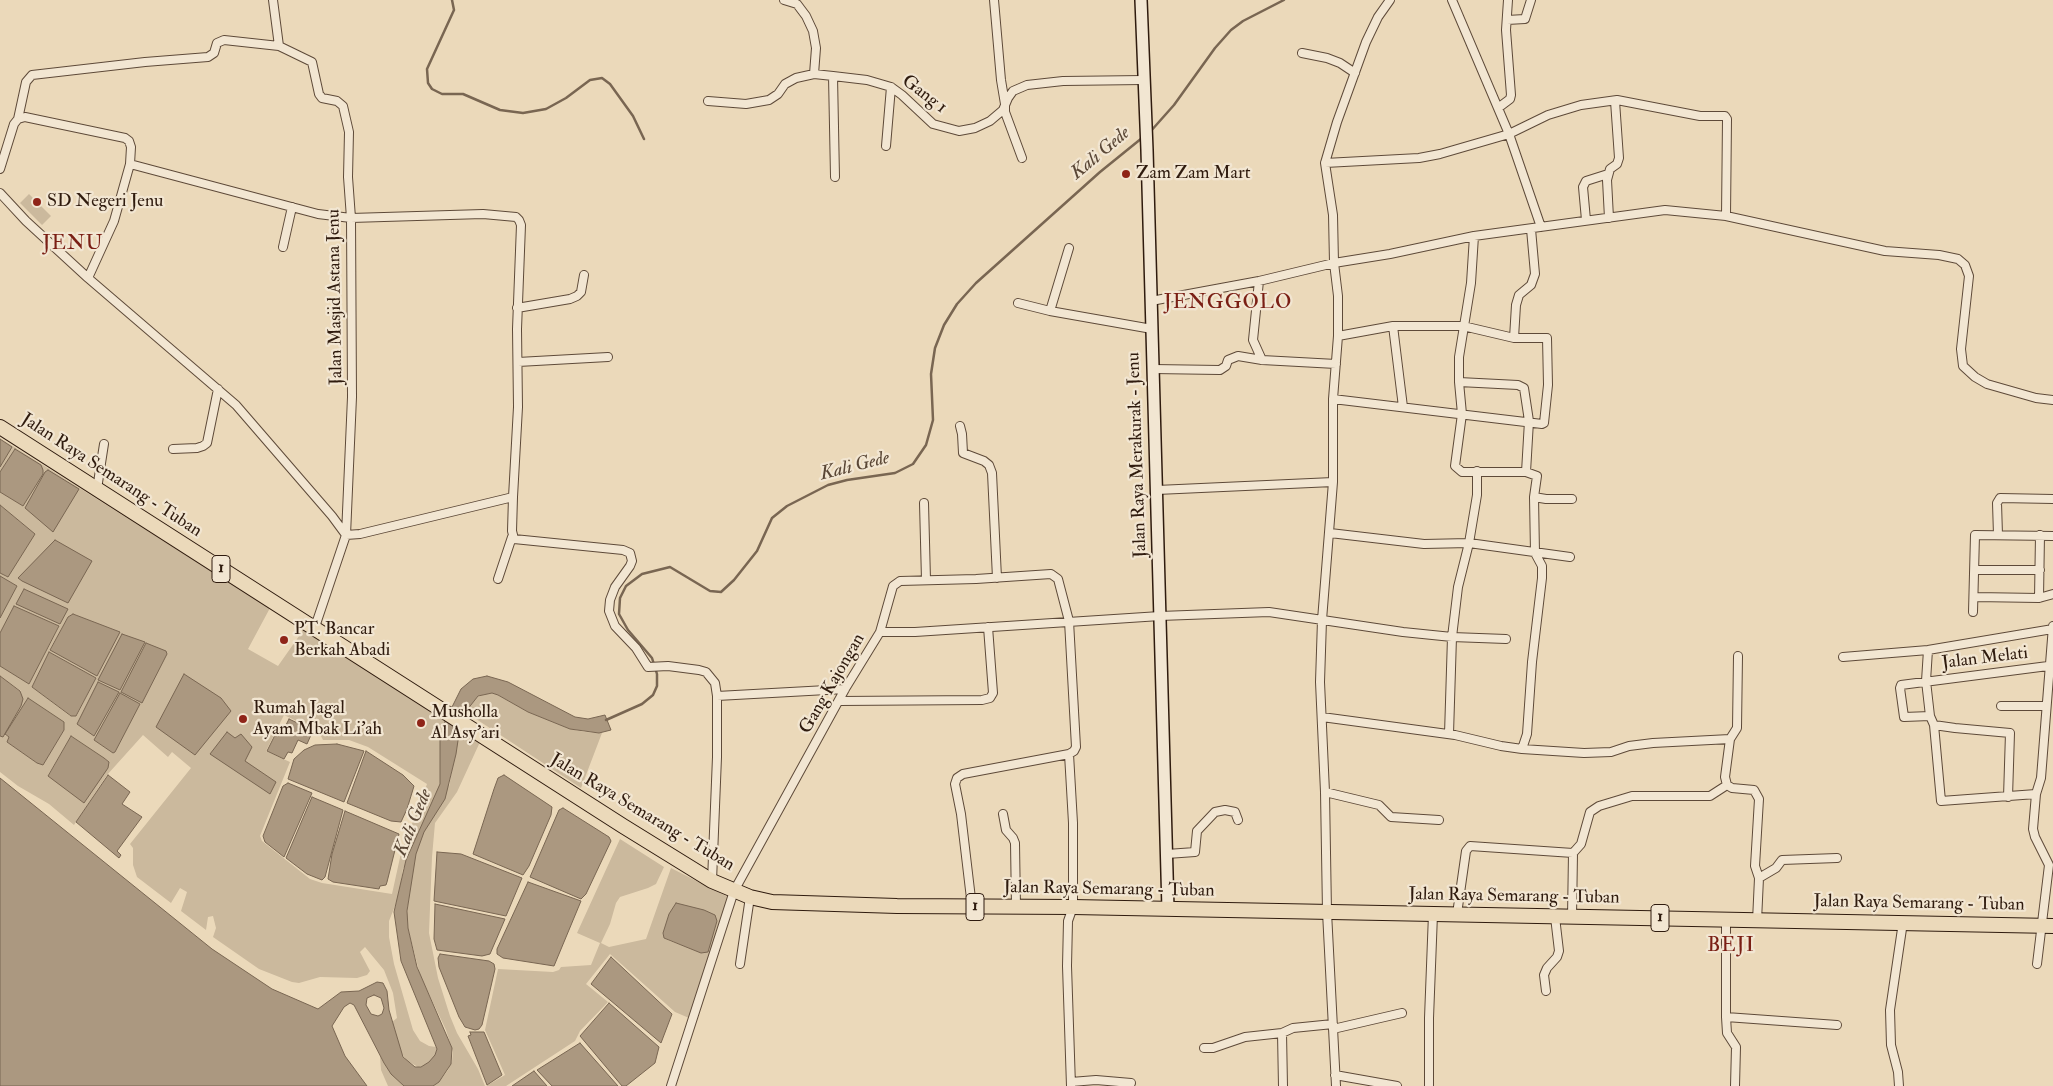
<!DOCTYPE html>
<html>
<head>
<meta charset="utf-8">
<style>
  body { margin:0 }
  canvas { display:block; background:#ebd9ba }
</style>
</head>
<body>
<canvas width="2053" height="1086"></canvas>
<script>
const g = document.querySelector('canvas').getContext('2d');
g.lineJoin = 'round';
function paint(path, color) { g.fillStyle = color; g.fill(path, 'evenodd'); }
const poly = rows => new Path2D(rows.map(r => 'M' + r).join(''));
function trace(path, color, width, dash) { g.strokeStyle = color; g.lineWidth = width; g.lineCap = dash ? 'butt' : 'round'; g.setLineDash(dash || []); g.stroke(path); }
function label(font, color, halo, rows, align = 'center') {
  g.font = font + ' "IM FELL Double Pica",serif'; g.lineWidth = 4.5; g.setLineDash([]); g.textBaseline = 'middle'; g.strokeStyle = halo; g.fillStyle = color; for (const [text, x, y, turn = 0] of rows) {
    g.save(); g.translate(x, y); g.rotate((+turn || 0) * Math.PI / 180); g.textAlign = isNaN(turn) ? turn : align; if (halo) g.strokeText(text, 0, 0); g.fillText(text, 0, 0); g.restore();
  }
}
const green = poly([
  [29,194,51,216,42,225,20,203],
  [0,438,270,608,248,649,278,666,304,629,445,721,441,733,449,787,459,730,480,742,457,792,435,823,432,857,429,933,438,978,450,1016,457,1033,478,1069,485,1086,433,1086,439,1082,448,1070,452,1061,453,1052,446,1030,420,975,408,928,407,916,412,864,403,868,399,896,389,921,389,937,394,964,413,1030,420,1041,429,1046,436,1047,437,1049,434,1058,424,1066,418,1067,406,1060,400,1050,392,1022,397,1018,393,993,384,970,365,947,360,952,370,971,367,975,357,978,320,977,299,983,292,982,259,969,213,937,216,928,213,916,208,917,206,930,181,911,187,892,180,888,171,903,137,877,133,865,133,848,130,844,191,768,172,752,168,757,143,735,107,775,74,825,49,804,18,786,0,772,0,736,2,737,21,691,0,676,0,666,29,684,59,627,14,606,0,633,0,618,17,586,0,576,0,573,7,577,35,534,0,505,0,492,23,506,42,474,43,470,15,449,0,472,0,467,12,447],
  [73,614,119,632,50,649,68,617],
  [146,643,167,653,142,702,122,691],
  [49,652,96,678,77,715,70,716,32,687],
  [120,694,140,704,115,752,113,753,94,740],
  [28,698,64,722,64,730,43,765,37,763,7,742,9,737,5,735],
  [284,715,309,727,321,736,323,740,349,740,368,747,427,784,401,853,392,894,322,883,310,879,262,841,260,836,266,821,290,762,266,751],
  [71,736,104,758,109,762,48,775],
  [492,693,498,695,528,712,570,729,585,732,602,733,581,788,473,717,471,718,464,715,475,698,485,694],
  [620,839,664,867,656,884,648,888,620,897,616,903,610,924,601,943,609,947,646,939,671,868,728,897,689,1018,675,1012,610,954,586,984,608,1002,580,1031,575,1041,506,1086,486,1086,505,1075,485,1030,498,969,553,972,559,970,561,967,591,965,600,943,577,933],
  [663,933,704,953,670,941,664,938],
  [380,1056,391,1074,404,1086,388,1086,381,1070]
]);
const water = poly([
  [0,439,12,447,0,467,0,439],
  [15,449,41,465,43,470,43,474,23,506,0,492,0,472,15,449],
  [48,470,79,489,53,532,25,508,45,472,48,470],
  [0,505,35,534,8,577,0,573,0,505],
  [55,540,92,561,68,603,22,581,18,578,55,540],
  [0,576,17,586,0,618,0,576],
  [24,589,68,609,60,624,16,604,24,589],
  [14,606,59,626,29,684,0,666,0,633,14,606],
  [73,614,120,632,97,676,50,650,68,617,73,614],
  [122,634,145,642,120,690,98,680,122,634],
  [146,643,166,651,167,654,142,703,121,692,146,643],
  [49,652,96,678,76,716,71,716,32,687,49,652],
  [184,674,221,698,231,711,195,755,156,727,184,674],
  [0,676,20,691,23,699,21,706,3,737,0,736,0,676],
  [487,676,508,682,575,717,588,719,605,715,611,730,599,733,570,729,528,712,498,695,492,693,478,696,467,710,460,727,456,754,445,799,424,832,416,854,407,911,408,928,417,967,452,1048,451,1064,439,1082,433,1086,404,1086,391,1074,384,1063,354,1005,350,1003,344,1007,332,1026,345,1056,367,1086,0,1086,0,778,212,949,272,989,318,1009,341,992,359,991,377,982,383,983,387,991,389,1010,403,1057,415,1067,421,1067,429,1062,435,1055,437,1049,401,961,394,912,406,860,440,784,440,740,445,721,461,689,473,679,487,676],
  [374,995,381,998,384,1008,382,1014,378,1016,371,1014,366,1005,367,998,374,995],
  [98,682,119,692,94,736,77,724,98,682],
  [120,693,140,704,115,752,113,753,94,740,120,693],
  [28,698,64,722,64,730,43,765,37,763,7,742,9,737,5,734,28,698],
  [289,719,310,729,308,733,311,735,307,744,298,740,292,753,288,752,284,759,267,751,277,731,282,733,289,719],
  [227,732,235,738,241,734,252,747,245,761,276,782,270,794,210,754,227,732],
  [71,736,104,758,109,762,108,768,84,803,48,776,71,736],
  [337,744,364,751,344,802,288,779,294,759,304,750,315,745,337,744],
  [366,751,403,775,414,786,407,809,401,822,391,821,347,803,366,751],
  [108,775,130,792,122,804,142,817,117,851,121,855,119,858,76,822,108,775],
  [504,775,552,807,551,815,529,866,523,875,473,854,494,789,498,778,504,775],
  [288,783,312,793,284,857,265,842,263,836,283,786,288,783],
  [312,797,343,810,325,877,322,880,307,874,286,858,312,797],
  [563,808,609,837,611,841,586,894,581,899,530,877,559,810,563,808],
  [345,811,399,834,387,882,386,885,380,886,379,889,333,882,328,879,332,854,345,811],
  [437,852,461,854,522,878,506,916,434,901,437,852],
  [528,882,581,901,554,966,503,958,497,954,497,949,528,882],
  [676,903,704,910,715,915,717,921,708,952,701,953,664,938,663,933,669,914,676,903],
  [435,904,505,919,490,954,482,956,437,950,434,939,435,904],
  [440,954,489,961,494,964,495,969,482,1025,479,1029,475,1030,465,1027,459,1017,439,967,438,958,440,954],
  [611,957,672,1014,661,1043,591,984,611,957],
  [609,1003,659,1047,655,1063,626,1086,622,1086,580,1036,609,1003],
  [470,1032,484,1032,502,1075,487,1085,468,1036,471,1035,470,1032],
  [580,1043,618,1086,552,1086,537,1070,580,1043],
  [534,1071,547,1086,512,1086,534,1071]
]);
const stream = poly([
  [452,0,454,10,427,69,428,83,432,89,442,94,463,94,500,110,523,113,546,109,566,98,590,80,602,78,610,84,633,116,644,139],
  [1150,132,1174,105,1215,48,1231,30,1243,21,1284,0],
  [606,720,642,704,653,695,657,686,657,674,652,658,628,630,619,614,620,598,626,586,642,574,670,567,710,591,721,592,734,580,757,551,772,518,787,506,828,485,847,480,895,473,913,464,926,445,933,420,931,374,935,348,944,325,957,304,976,283,1100,172,1142,138]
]);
const street = poly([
  [273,0,279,46,312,62,319,94,322,98,337,101,343,106,349,132,348,177,351,218,352,397,346,535,315,627],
  [784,0,797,4,806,16,813,31,816,48,814,74],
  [994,0,1001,80,1005,104,1005,112,1022,158],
  [1452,0,1509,134,1541,227],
  [1507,20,1525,19,1531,0],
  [1302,53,1327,58,1340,63,1355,73],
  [833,76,835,177],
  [708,101,746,104,769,100,778,94,785,84,796,78,814,74,833,76,867,80,891,87,902,95,933,124,959,131,975,128,990,121,1003,110,1008,98,1013,91,1027,85,1063,81,1143,80],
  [1498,108,1510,99,1511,95,1506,30,1508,0],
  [18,119,26,82,32,75,145,62,208,57,214,53,217,43,224,40,279,46],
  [886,146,891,87],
  [1325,163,1419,158,1440,154,1509,134,1548,115,1581,105,1617,100,1700,116,1725,116,1727,119,1726,216],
  [0,169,14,124,18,119,25,117,125,138,129,141,131,147,130,164,318,214,351,218,483,214,516,217,519,220,521,225,517,329,518,407,513,497,360,534,346,535,332,516,236,405,88,278,26,221,0,193],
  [1609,218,1607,180,1610,169,1617,164,1619,158,1615,101],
  [1586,220,1583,187,1586,181,1608,174],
  [1474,236,1471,283,1459,357,1459,382,1462,414,1455,466,1462,472,1526,472],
  [283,247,292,207],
  [88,278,114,221,130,164],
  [1259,281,1253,340,1262,360],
  [1151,301,1259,281,1334,263,1390,254,1474,236,1665,210,1726,216,1885,251,1939,255,1958,259,1965,265,1969,276,1961,349,1963,366,1975,377,1987,384,2036,398,2053,400],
  [1018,303,1050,311,1152,329],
  [517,308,570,299,577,296,581,292,584,275],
  [1050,311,1069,248],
  [1338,336,1393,326,1403,407],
  [1514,338,1516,305,1519,295,1531,285,1535,274,1531,229],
  [518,362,608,357],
  [1153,369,1220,370,1226,366,1228,360,1238,356,1262,360,1336,364],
  [1459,382,1518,385,1524,388,1529,421,1526,472,1537,476,1534,497,1546,499,1572,499],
  [1333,399,1542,424,1544,423,1548,385,1547,338,1514,338,1463,326,1393,326],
  [960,426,962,434,963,453,984,461,989,465,992,473,997,578],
  [173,449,197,448,203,446,207,443,218,389],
  [1477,471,1477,495,1469,543,1570,557],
  [97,489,104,444],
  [1157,490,1333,482],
  [513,497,512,531,514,539,623,550,630,553,632,561,630,566,615,587,610,600,609,611,615,626,636,648,648,667,668,666,699,670,706,672,715,683,717,696,717,757,712,881],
  [924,503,926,580],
  [1330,533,1424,544,1469,543,1458,587,1452,637,1449,734],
  [1998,535,1997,503,2000,498,2053,499],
  [1975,570,2040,570],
  [498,579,512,537],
  [1975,597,2039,598,2053,594],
  [2039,598,2040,535],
  [1973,612,1975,535,2053,536],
  [880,632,893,586,900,581,976,579,1051,574,1058,579,1069,621,1076,747,1074,751,1069,754,963,774,957,778,955,784,961,814,972,907],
  [1928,650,1926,681,1930,716,1934,725,1941,801,2036,794],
  [1738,656,1737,728,1730,739,1725,777,1727,785,1732,788,1754,790,1759,799,1755,866,1759,878,1757,921],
  [1843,657,1928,650,2053,629],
  [717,696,845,689],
  [839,701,982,700,990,698,993,693,988,627],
  [2001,706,2046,706],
  [1930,716,1904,717,1900,688,1901,685,2048,666],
  [1322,717,1455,735,1501,746,1522,749,1527,734,1532,662,1542,578,1542,566,1535,553,1534,497],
  [1934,725,1955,728,2010,733,2008,797],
  [1522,749,1584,753,1611,752,1629,746,1653,743,1730,739],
  [1069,754,1073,823,1073,907,1068,921,1067,966,1071,1086],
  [1325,792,1379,805,1391,817,1439,820],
  [1003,814,1006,830,1013,838,1015,843,1016,907],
  [1573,853,1581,844,1590,812,1599,806,1632,796,1710,796,1727,785],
  [1167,854,1195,852,1197,831,1215,812,1225,810,1235,812,1238,820],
  [1759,878,1776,868,1782,860,1837,858],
  [1457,914,1466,851,1470,846,1573,853,1572,917],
  [1726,919,1726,1017,1727,1033,1736,1047,1735,1086],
  [740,964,750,897],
  [2037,964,2049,865,2035,837,2033,829,2036,794,2041,778,2053,626],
  [1546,991,1544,975,1547,968,1557,957,1559,951,1555,917],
  [1726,1017,1837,1025],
  [1333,1029,1402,1013],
  [1282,1033,1283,1086],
  [1204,1048,1213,1048,1245,1037,1282,1033,1293,1028,1333,1024],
  [1335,1075,1397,1086],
  [1071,1082,1096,1080,1131,1083],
  [671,1086,734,891,845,689,880,632,915,632,1160,616,1269,612,1403,632,1452,637,1506,639],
  [1336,1086,1327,912,1325,792,1320,682,1322,620,1333,482,1333,399,1338,336,1338,296,1334,263,1333,215,1325,163,1337,122,1366,42,1378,17,1390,0],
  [1429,1086,1429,1018,1433,914],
  [1899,1086,1898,1072,1891,1045,1890,1010,1903,922]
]);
const secondary = poly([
  [1141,0,1147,150,1168,909]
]);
const highway = poly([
  [0,427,623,826,712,881,750,897,772,902,897,906,1073,907,2053,926]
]);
const markers = [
  [1126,174,5,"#8f2418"],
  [37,202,5,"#8f2418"],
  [284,640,5,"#8f2418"],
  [243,719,5,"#8f2418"],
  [421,723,5,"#8f2418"]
];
const shields = [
  [221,569,18],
  [975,907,18],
  [1660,918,18]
];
const shieldNames = [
  ["1",221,569],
  ["1",975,907],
  ["1",1660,918]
];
const streetNames = [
  ["Gang 1",924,95,37],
  ["Jalan Masjid Astana Jenu",336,297,-91],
  ["Jalan Raya Merakurak - Jenu",1138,455,-92],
  ["Jalan Raya Semarang - Tuban",111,476,33],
  ["Jalan Melati",1985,659,-7],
  ["Gang Kajongan",833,684,-60],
  ["Jalan Raya Semarang - Tuban",642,813,31],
  ["Jalan Raya Semarang - Tuban",1109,890,1],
  ["Jalan Raya Semarang - Tuban",1514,897,1],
  ["Jalan Raya Semarang - Tuban",1919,904,1]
];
const poiNames = [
  ["Zam Zam Mart",1136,174],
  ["SD Negeri Jenu",47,202],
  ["PT. Bancar",294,630],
  ["Berkah Abadi",294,651],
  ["Rumah Jagal",253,709],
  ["Ayam Mbak Li'ah",253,730],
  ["Musholla",431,713],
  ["Al Asy'ari",431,734]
];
const waterNames = [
  ["Kali Gede",1101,154,-40],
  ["Kali Gede",855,467,-14],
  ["Kali Gede",414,823,-68]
];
const quarterNames = [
  ["JENU",73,245],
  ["JENGGOLO",1228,304],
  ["BEJI",1731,947]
];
paint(green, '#cbb99d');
paint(water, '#ab9880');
trace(water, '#796652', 1);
trace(stream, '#796652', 2.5);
trace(street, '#5e4a39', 10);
trace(secondary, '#2f1b0e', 14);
trace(highway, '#2f1b0e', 16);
trace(street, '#f2e6d2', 8);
trace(secondary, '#f2e6d2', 11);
trace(highway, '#ebd9ba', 14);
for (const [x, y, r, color] of markers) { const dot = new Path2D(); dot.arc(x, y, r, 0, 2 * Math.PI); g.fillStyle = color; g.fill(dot); trace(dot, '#f2e6d2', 2); }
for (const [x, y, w] of shields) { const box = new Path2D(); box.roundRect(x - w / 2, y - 13.5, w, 27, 4); g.fillStyle = '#f2e6d2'; g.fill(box); trace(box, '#2f1b0e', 1); }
label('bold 16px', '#2f1b0e', null, shieldNames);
label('18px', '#2f1b0e', '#f2e6d2', streetNames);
label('18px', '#2f1b0e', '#f2e6d2', poiNames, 'left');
label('italic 19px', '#5a4736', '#f2e6d2', waterNames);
g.letterSpacing = '1px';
label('20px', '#7a1f14', '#f2e6d2', quarterNames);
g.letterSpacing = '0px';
</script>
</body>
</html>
